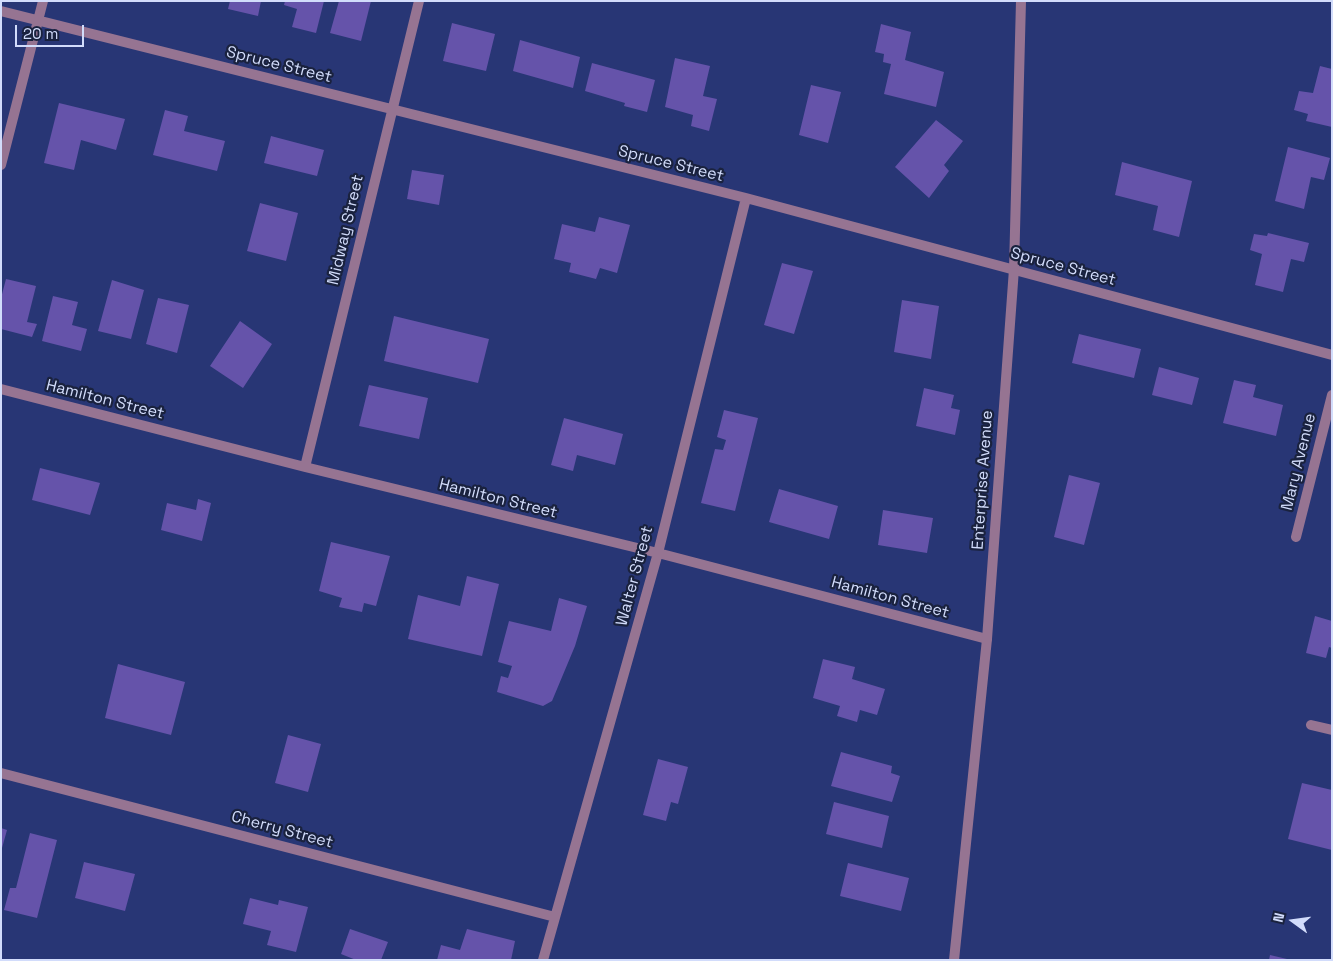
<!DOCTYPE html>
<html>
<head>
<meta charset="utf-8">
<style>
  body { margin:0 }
  #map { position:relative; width:1333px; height:961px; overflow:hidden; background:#283675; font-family:"Space Grotesk",sans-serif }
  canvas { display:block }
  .frame { position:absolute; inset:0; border:2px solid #d2dcfb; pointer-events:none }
  .north { position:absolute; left:1268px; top:896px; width:50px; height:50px; -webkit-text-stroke:4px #1a223e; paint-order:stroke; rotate:284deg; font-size:14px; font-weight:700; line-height:20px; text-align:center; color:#d2dcfb }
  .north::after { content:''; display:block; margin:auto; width:18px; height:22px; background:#d2dcfb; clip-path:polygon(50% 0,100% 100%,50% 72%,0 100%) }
  .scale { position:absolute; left:15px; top:25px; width:69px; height:22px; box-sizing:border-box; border:2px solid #d2dcfb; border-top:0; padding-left:6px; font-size:15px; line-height:18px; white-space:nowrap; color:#d2dcfb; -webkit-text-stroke:4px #1a223e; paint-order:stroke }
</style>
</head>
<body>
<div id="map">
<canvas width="1333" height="961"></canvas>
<div class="frame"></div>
<div class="north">N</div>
<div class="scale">20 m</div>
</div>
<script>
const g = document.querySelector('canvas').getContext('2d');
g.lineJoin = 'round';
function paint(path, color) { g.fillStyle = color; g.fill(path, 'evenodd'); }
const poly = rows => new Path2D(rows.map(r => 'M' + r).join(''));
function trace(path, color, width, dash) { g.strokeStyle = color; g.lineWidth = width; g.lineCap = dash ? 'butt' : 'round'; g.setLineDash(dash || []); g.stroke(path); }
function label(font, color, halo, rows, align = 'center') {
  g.font = font + ' "Space Grotesk",sans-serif'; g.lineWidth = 4.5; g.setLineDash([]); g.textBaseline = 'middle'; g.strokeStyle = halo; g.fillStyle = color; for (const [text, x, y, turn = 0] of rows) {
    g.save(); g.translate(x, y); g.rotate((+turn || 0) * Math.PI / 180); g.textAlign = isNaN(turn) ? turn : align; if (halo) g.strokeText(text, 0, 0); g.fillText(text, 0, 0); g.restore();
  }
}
const building = poly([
  [230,1,261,1,258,16,228,9],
  [285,1,324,1,316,33,292,27,297,9,284,5],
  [339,1,371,1,361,41,330,33],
  [452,23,495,34,486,71,443,61],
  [881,24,911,32,905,60,944,72,936,107,884,94,891,64,883,62,884,54,875,52],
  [520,40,580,57,573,88,513,71],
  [675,58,710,66,703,96,717,99,709,131,691,126,693,115,665,107],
  [592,63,655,80,647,112,624,106,625,103,585,91],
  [1320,66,1332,69,1332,127,1306,121,1308,114,1294,110,1299,91,1313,93],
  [811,85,841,92,828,143,799,135],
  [59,103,125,119,116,150,81,140,74,170,44,163],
  [165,110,188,116,184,131,225,141,217,171,153,155],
  [936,120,963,141,944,165,949,171,929,198,895,167],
  [271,136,324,150,317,176,264,163],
  [1288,147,1330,158,1324,180,1311,177,1304,209,1275,201],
  [1122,162,1192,181,1179,237,1153,230,1158,206,1115,195],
  [412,170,444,175,439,205,407,199],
  [260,203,298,213,286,261,247,251],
  [599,217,630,225,617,273,600,268,596,279,569,272,571,263,554,259,562,224,595,232],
  [1268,233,1309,243,1304,262,1291,259,1283,292,1255,285,1262,254,1250,250,1254,234,1267,236],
  [782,263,813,271,794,334,764,325],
  [6,279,36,286,27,322,37,324,32,337,1,329,1,298],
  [112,280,144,290,131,339,98,331],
  [53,296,78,302,72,325,87,329,81,351,42,341],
  [158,298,189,305,177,353,146,344],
  [902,300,939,306,931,359,894,352],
  [394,316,489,339,478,383,384,361],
  [240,321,272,344,243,388,210,366],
  [1079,334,1141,349,1134,378,1072,363],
  [1159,367,1199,378,1192,405,1152,395],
  [1234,380,1256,385,1253,397,1283,405,1276,436,1223,423],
  [369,385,428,398,419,439,359,426],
  [924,388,954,395,951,408,960,410,955,435,916,426],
  [724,410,758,418,735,511,701,503,715,449,723,450,726,440,717,437],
  [564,418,623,434,615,465,577,455,573,471,551,465],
  [40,468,100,483,90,515,32,500],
  [1069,475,1100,483,1084,545,1054,537],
  [779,489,838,506,829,539,769,522],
  [198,499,211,503,202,541,161,530,167,503,196,510],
  [883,510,933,518,927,553,878,545],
  [331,542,390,556,376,606,364,603,362,612,339,607,342,598,319,591],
  [467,576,499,584,482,656,408,639,418,595,460,606],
  [559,598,587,606,575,646,552,701,543,706,497,692,501,676,508,678,512,666,498,662,509,621,551,631],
  [1315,616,1332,621,1332,648,1329,647,1326,658,1306,653],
  [823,659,855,667,852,679,885,689,877,715,860,710,857,722,837,716,840,706,813,698],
  [118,664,185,682,171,735,105,718],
  [288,735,321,744,308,792,275,783],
  [841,752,892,766,891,773,900,776,892,802,831,786],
  [658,759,688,767,678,804,671,802,666,821,643,815],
  [1302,783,1332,790,1332,850,1288,839],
  [834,802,889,816,882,848,826,834],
  [1,828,7,830,2,848,1,848],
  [30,833,57,840,37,918,4,910,10,888,16,888],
  [84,862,135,874,125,911,75,898],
  [848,863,909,878,901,911,840,896],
  [250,898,278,905,279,900,308,907,296,952,267,945,271,931,243,924],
  [350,929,388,942,381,960,356,960,341,954],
  [467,929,515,941,511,960,437,960,441,945,460,950],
  [1270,955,1287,959,1287,960,1269,960]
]);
const minor = poly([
  [1,11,746,198,1332,355],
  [1,165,43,1],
  [1,389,305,467,658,553,987,639],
  [305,467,419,1],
  [1296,537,1332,395],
  [1311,725,1332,730],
  [1,773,555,917],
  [543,960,658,553,746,198]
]);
const tertiary = poly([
  [954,960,987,639,1014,269,1021,1]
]);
const streetNames = [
  ["Spruce Street",279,65,14],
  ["Spruce Street",671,164,14],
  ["Midway Street",346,230,-77],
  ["Spruce Street",1063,267,15],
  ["Hamilton Street",105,400,14],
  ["Mary Avenue",1299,462,-76],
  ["Enterprise Avenue",983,480,-86],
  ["Hamilton Street",498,499,14],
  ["Walter Street",635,576,-75],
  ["Hamilton Street",890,598,15],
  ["Cherry Street",282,830,15]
];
paint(building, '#6553aa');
trace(minor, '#967492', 10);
trace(tertiary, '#967492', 10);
label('16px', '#d2dcfb', '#1a223e', streetNames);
</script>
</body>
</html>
